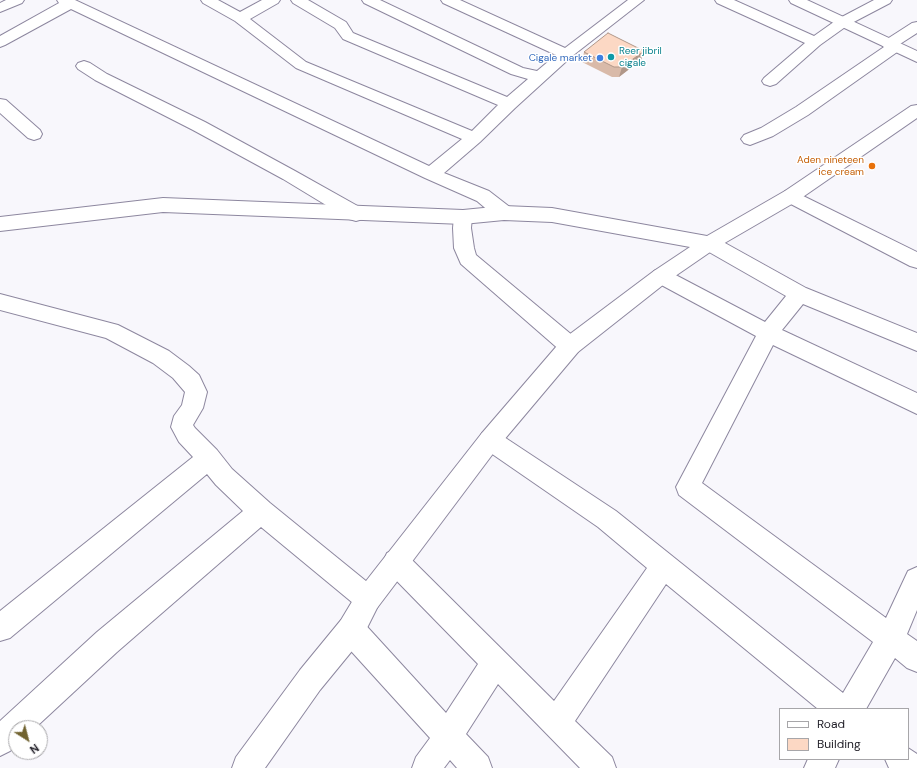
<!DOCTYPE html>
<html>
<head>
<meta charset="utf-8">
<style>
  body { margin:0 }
  #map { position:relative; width:917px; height:768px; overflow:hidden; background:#f8f7fc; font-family:"DM Sans",sans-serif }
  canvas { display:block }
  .legend { position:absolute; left:779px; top:708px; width:130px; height:52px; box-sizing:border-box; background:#fff; border:1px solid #a7a6a9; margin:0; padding:5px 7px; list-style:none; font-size:12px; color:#222029 }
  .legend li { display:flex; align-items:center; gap:8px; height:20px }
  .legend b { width:20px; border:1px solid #a7a6a9 }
  .north { position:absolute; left:8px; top:720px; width:40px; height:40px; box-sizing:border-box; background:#fff; border:1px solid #a7a6a9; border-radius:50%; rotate:144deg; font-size:11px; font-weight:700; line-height:16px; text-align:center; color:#222029 }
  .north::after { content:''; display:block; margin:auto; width:14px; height:18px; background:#716330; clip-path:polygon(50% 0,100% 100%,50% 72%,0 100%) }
</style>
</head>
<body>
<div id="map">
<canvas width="917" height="768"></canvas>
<ul class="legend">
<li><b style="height:5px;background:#fff"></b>Road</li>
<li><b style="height:11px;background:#fcd8c4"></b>Building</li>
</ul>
<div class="north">N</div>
</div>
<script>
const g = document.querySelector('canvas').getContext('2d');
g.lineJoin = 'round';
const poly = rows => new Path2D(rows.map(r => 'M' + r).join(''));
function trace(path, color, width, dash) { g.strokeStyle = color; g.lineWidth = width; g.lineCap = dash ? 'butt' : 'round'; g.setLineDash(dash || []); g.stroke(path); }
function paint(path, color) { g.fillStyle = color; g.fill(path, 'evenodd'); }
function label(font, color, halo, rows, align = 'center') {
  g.font = font + ' "DM Sans",sans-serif'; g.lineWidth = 3; g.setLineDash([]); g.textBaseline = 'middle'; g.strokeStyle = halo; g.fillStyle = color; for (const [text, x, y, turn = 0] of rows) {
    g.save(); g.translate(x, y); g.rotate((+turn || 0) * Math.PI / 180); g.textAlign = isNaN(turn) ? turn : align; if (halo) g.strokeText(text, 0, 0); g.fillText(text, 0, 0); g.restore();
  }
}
const minor = poly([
  [6,0,24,0,22,3,0,12,0,3,6,0],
  [57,0,75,0,429,166,462,139,296,68,235,21,203,3,201,0,218,0,240,12,262,0,280,0,278,3,250,19,306,62,472,131,498,105,343,39,335,28,293,3,291,0,308,0,346,22,353,33,507,97,528,79,511,74,364,3,362,0,380,0,523,68,537,71,556,55,443,3,441,0,460,0,565,48,628,0,644,0,571,57,515,108,480,142,444,173,489,191,511,208,513,213,511,218,504,220,497,218,477,201,425,178,71,9,5,45,0,47,0,36,59,3,57,0],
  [715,0,734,0,814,36,838,19,874,0,892,0,890,3,848,25,820,45,776,84,770,86,764,84,762,81,764,78,805,43,717,3,715,0],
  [917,22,917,33,900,44,903,47,900,50,808,115,773,136,750,145,744,143,741,139,744,135,761,128,796,107,884,47,881,44,884,41,912,23,917,22],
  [84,61,90,63,107,74,205,122,295,171,363,209,365,214,363,219,356,221,349,219,283,179,193,130,95,80,78,69,76,66,78,63,84,61],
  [0,99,6,100,40,130,42,134,40,138,34,140,28,138,0,113,0,99],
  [791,190,917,252,917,268,910,266,785,201,782,196,785,191,791,190],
  [463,210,470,212,472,217,471,228,474,248,476,255,578,340,581,346,578,352,570,355,562,352,461,264,454,248,453,228,454,217,456,212,463,210],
  [709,236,716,238,806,288,917,333,917,351,803,304,782,330,917,393,917,414,773,345,702,483,886,618,908,571,917,567,917,610,907,634,917,641,917,672,907,668,895,658,866,709,818,709,666,584,575,721,612,757,616,768,580,768,498,684,466,734,488,757,492,768,457,768,450,760,444,768,412,768,416,757,430,738,341,640,338,630,341,620,351,617,361,620,446,713,478,664,387,571,383,562,387,553,396,549,405,553,554,701,647,568,598,527,482,447,478,440,482,433,490,430,498,433,616,511,843,693,873,642,679,495,676,487,756,336,654,281,651,276,654,271,661,268,668,271,765,322,786,296,702,248,699,243,702,238,709,236],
  [0,294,118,325,169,351,189,366,199,375,207,392,203,408,193,425,195,428,217,450,232,469,270,503,377,590,381,599,377,608,368,612,359,608,261,527,117,652,35,728,16,728,16,746,10,751,0,756,0,721,97,632,243,511,216,485,207,474,10,638,0,641,0,611,193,457,179,442,171,427,174,416,182,405,185,392,173,378,153,363,106,338,0,310,0,294],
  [908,748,917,754,917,768,889,768,885,759,908,759,908,748],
  [808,759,839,759,835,768,804,768,808,759]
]);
const tertiary = poly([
  [789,0,807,0,917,51,917,62,791,3,789,0],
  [917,105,917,118,797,201,716,248,668,281,578,352,498,447,405,571,377,608,361,640,320,690,265,768,232,768,236,757,300,670,341,620,359,590,482,433,562,340,654,271,690,247,552,222,504,220,463,224,163,212,0,231,0,217,163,198,463,210,504,206,552,208,707,236,785,191,911,106,917,105]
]);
const wall = poly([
  [644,51,641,60,619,77,612,77,582,62,584,52]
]);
const shadedWall = poly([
  [644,51,641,60,619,77,622,67]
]);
const building = poly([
  [608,33,644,51,622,67,614,67,584,52,608,33]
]);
const markers = [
  [611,57,4,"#0f9aa8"],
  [600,58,4,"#3f7fe0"],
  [872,166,4,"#e8710a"]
];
const farCulturenames = [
  ["Reer jibril",619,51],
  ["cigale",619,63]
];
const farShopnames = [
  ["Cigale market",592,58]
];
const farFoodnames = [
  ["Aden nineteen",864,160],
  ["ice cream",864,172]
];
trace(minor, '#8d879f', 2);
trace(tertiary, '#8d879f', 2);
paint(minor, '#fff');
paint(tertiary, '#fff');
paint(wall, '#d9baa9');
paint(shadedWall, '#b09789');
paint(building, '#fcd8c4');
trace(building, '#b09789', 1);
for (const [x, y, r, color] of markers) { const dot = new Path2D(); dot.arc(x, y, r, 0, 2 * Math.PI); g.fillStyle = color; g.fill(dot); trace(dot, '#fff', 1.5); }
label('10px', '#0d838f', '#fff', farCulturenames, 'left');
label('10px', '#366cbe', '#fff', farShopnames, 'right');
label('10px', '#c56008', '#fff', farFoodnames, 'right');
</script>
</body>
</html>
